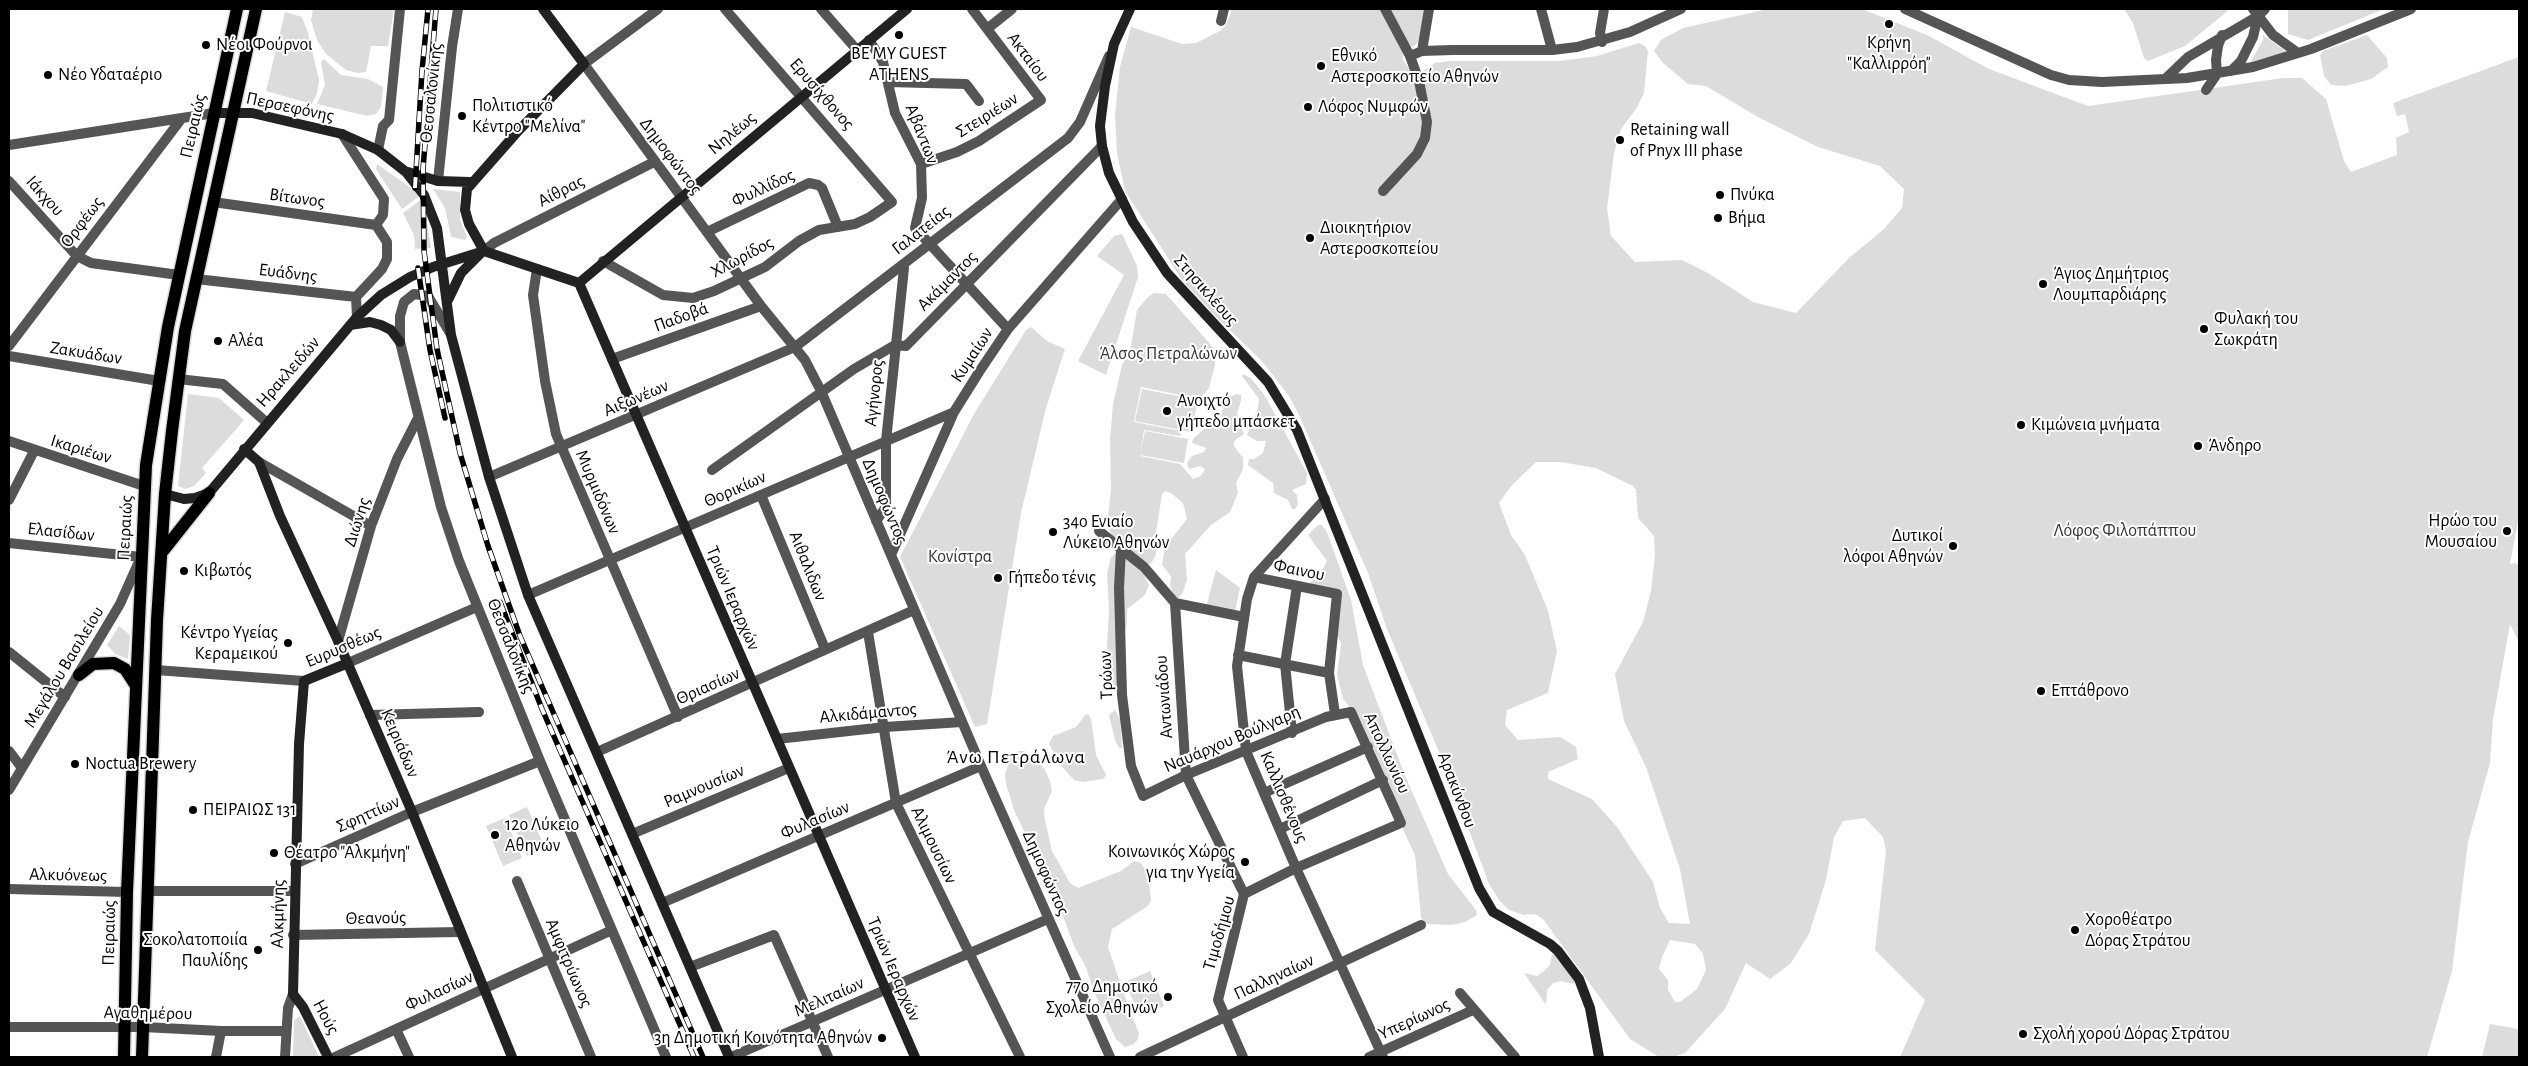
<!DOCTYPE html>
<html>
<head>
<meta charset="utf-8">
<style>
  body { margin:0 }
  #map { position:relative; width:2528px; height:1066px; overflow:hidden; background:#fff; font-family:"Alegreya Sans",sans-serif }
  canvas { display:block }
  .frame { position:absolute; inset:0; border:10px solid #000; pointer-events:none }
</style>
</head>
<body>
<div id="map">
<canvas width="2528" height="1066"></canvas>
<div class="frame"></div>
</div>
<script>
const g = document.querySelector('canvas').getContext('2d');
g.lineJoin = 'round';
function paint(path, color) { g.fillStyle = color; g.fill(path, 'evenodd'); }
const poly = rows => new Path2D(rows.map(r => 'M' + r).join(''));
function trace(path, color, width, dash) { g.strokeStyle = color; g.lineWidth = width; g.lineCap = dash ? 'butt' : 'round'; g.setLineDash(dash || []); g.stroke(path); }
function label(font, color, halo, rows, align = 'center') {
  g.font = font + ' "Alegreya Sans",sans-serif'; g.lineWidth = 4; g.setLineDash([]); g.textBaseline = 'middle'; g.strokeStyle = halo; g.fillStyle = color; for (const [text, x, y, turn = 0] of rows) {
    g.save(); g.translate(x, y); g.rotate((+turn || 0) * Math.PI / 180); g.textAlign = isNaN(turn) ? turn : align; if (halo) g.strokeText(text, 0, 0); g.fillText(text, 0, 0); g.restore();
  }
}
const green = poly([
  [313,9,394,9,388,46,371,46,366,72,358,73,346,70,326,54,317,40,311,20],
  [1232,9,1380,9,1403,51,1403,60,1412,73,1423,71,1435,63,1450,61,1560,61,1597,56,1639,43,1645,46,1648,51,1644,93,1636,109,1621,129,1614,153,1607,209,1611,236,1635,262,1682,260,1708,273,1753,302,1796,313,1849,258,1884,229,1902,208,1904,189,1880,166,1818,147,1758,117,1706,86,1688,84,1663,63,1654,51,1661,40,1683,28,1768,9,1862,9,1927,35,1989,69,2088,106,2283,78,2302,78,2326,99,2344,161,2351,172,2397,155,2396,138,2409,132,2405,114,2397,116,2393,103,2519,57,2519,516,2510,564,2516,563,2519,566,2519,642,2510,624,2493,719,2490,763,2468,842,2452,971,2427,1057,1900,1057,1925,1000,1875,950,1886,851,1883,837,1865,818,1843,821,1834,837,1826,880,1809,934,1791,963,1770,979,1746,963,1725,1009,1685,1053,1673,1057,1659,1057,1630,1039,1543,919,1535,914,1524,915,1509,910,1499,900,1489,884,1447,771,1387,629,1368,573,1300,417,1289,396,1262,361,1216,317,1182,280,1125,191,1117,153,1115,115,1120,67,1131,27,1182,44,1196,43,1220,31,1226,25],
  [1536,462,1560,462,1596,468,1633,486,1636,490,1638,518,1654,536,1655,555,1651,591,1643,622,1615,674,1624,721,1646,767,1680,869,1690,924,1669,923,1660,908,1653,882,1617,827,1592,799,1548,779,1548,772,1578,759,1576,747,1560,737,1518,740,1505,725,1507,710,1548,693,1557,651,1548,611,1525,555,1511,535,1499,503,1512,485],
  [1670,940,1695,944,1703,954,1706,970,1697,989,1680,1002,1675,1002,1668,990,1668,980,1659,969,1662,957],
  [1390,9,1424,9,1419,41,1413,47,1407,44],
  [2124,9,2230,9,2185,46,2148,61,2144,58,2133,23],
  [2288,9,2384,9,2308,40,2288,34],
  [285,12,302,17,308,33,319,80,317,93,312,104,266,91],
  [2263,35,2287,52,2250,63,2263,40],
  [2367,35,2387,58,2388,67,2371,79,2346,86,2331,85,2324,76,2320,55,2323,51],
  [324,59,341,75,368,79,383,87,381,107,376,114,367,116,317,104,325,85,321,62],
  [377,164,404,183,421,195,402,209,376,169],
  [433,189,460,192,460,220,467,237,465,240,451,237,445,208],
  [423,198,431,248,415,249,414,235,403,213],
  [1122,234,1137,266,1138,277,1106,375,1078,361,1124,275,1097,256,1114,236],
  [1154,293,1166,294,1211,345,1215,351,1215,365,1209,388,1200,399,1141,387,1134,422,1181,431,1181,433,1180,436,1144,430,1140,456,1180,464,1193,479,1201,476,1205,469,1200,466,1189,469,1187,463,1192,456,1204,452,1206,448,1192,443,1193,439,1220,415,1229,397,1237,394,1241,395,1241,401,1237,413,1244,434,1234,441,1234,446,1243,458,1243,469,1236,483,1238,493,1235,500,1230,512,1211,525,1185,554,1187,580,1183,592,1176,601,1170,586,1171,576,1162,565,1165,547,1187,519,1183,503,1171,493,1165,491,1162,494,1156,532,1156,554,1151,564,1144,562,1112,535,1107,526,1111,490,1110,440,1113,404,1122,365,1130,352,1137,310,1148,297],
  [1031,327,1047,341,1065,349,1046,408,1021,513,987,724,975,727,900,557,974,414,1026,330],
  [1243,374,1251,378,1265,396,1307,473,1306,484,1292,490,1297,495,1298,504,1295,509,1292,509,1288,500,1274,493,1273,483,1248,465,1249,459,1254,459,1263,453,1266,441,1257,441,1247,435,1258,408,1259,399,1242,376],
  [1142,389,1198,400,1191,432,1135,421],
  [188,394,219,398,244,420,202,468,206,473,194,486,185,489,178,486],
  [1145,431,1188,439,1184,463,1140,455],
  [1318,525,1322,525,1327,532,1351,600,1363,665,1406,778,1448,874,1476,910,1477,915,1465,922,1452,925,1425,924,1421,917,1415,855,1404,832,1390,786,1360,719,1343,699,1337,675,1341,644,1336,631,1336,590,1308,584,1316,579,1315,574,1323,569,1327,561,1308,535],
  [1115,554,1125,557,1144,574,1149,585,1145,595,1127,609,1127,624,1117,659,1119,681,1115,689,1112,688,1110,682,1107,645,1109,609,1107,574,1111,557],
  [1216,570,1240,588,1234,616,1205,611],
  [119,626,130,635,128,659,115,654,107,645],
  [1115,710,1120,719,1122,748,1119,748,1115,740,1109,715],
  [1086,714,1089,715,1091,719,1096,755,1106,775,1103,779,1083,782,1074,780,1061,766,1049,744,1053,736,1076,727],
  [1018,751,1024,751,1032,756,1044,768,1050,781,1052,791,1044,809,1045,820,1052,851,1070,883,1078,888,1121,871,1134,861,1141,863,1148,875,1151,900,1148,906,1112,929,1108,947,1129,1009,1139,1033,1138,1039,1134,1044,1125,1047,1116,1039,1095,994,1085,965,1074,946,1060,908,1014,810,1006,784,1005,774,1011,757],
  [527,807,545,848,527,856,509,815],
  [505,818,522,858,503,866,486,826],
  [1552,954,1555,954,1576,981,1573,984,1561,981,1553,983,1547,990,1546,1005,1524,973,1537,976,1544,971,1550,965],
  [1150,971,1164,1006,1140,1016,1125,982],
  [300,1016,319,1057,293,1057,294,1020],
  [2490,1024,2518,1029,2519,1057,2482,1057]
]);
const street = poly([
  [658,9,584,64,761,306,805,360,821,391,981,766,1110,1057],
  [821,9,857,50],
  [1541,9,1552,50],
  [1905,9,2051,75,2069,80,2102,82,2187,78,2253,67,2311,49,2411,9],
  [2253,9,2273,35,2298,53],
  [1221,21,1224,9],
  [987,29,1012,9],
  [869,40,883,62,895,113,921,164,922,198,915,228,1008,329],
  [1602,42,1600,33,1604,9],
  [1422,51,1429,9],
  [1410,56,1422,51,1452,50,1552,50,1577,47,1630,32,1681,9],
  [2231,71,2241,61,2253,37,2258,16],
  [2165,79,2188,57,2258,16,2265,9],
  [888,82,966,84,979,101],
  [2206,90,2217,74,2216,60,2218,46,2222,35],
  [342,134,384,199,383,215,376,225],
  [9,145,214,113],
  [378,150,383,126,389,120,400,9],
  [921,164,957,152,979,141,1041,100,972,9],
  [9,181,75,254,83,259,91,263,179,275],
  [438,181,452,47,458,9],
  [1383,191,1417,154,1425,138,1427,122,1419,81,1410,56,1385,9],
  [213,202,376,225],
  [707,232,809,183,818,185,822,188,838,227],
  [484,251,494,243,654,162],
  [603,261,663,295,693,298,714,291,765,267,799,241,819,230,855,224,870,217,892,202,725,9],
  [537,269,533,295,545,381,556,434,678,717],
  [196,279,356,297],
  [356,297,382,269,387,259,387,242,376,225],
  [356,297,357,317],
  [450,333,428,296,414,294,404,302,400,316,400,342,441,507,459,561,540,761,666,1057],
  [9,346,182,118],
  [9,356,159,381],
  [612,359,761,306],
  [178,379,223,384,266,422],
  [9,441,144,486],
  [259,462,371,526],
  [712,470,854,369,895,345,906,346,1102,146],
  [489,477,795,347,1068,138,1080,122,1109,56],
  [761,495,825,649],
  [1325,499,1254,577,1247,599,1237,666,1246,751,1296,868,1383,1057],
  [9,500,34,451],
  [876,521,886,507,886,441,904,268,902,265],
  [1099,531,1144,567,1175,603,1244,617],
  [9,543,141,557,120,604,9,790],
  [1121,549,1119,588,1122,695,1131,766,1143,796,1186,775,1326,717,1351,712,1401,823,1296,868,1244,894,1218,1000,1243,1057],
  [891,555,954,412,979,372,1008,329,1122,199],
  [1254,577,1337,594,1329,673,1335,714],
  [528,595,954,412],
  [1175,603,1186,775,1244,894],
  [868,632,896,803,1020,1057],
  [338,641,371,526,397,459,418,418],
  [9,652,65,697],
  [1238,655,1329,673],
  [348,663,477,607],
  [156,670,304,681],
  [370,715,479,712],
  [1292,733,1285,664,1297,586],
  [777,739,885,727,962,722],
  [9,751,22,768],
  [597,752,914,610],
  [1264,793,1368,747],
  [1280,829,1383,780],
  [632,834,789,768],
  [295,864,412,812,540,761],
  [517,881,591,1057],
  [9,889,127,892],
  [147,891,294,891],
  [662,903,981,766],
  [293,935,459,932],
  [690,967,774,935,828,1057],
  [1460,993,1515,1057],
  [9,1027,143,1027,221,1031,286,1031],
  [396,1029,409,1057],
  [216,1057,221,1031],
  [285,1057,288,1008,293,994],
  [335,1057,612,930],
  [731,1057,1048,919],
  [1140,1057,1421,925],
  [1369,1057,1473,1010]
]);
const secondary = poly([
  [1130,9,1114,44,1105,86,1100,126,1102,146,1109,173,1133,222,1167,273,1268,382,1297,430,1479,888,1493,912,1550,944,1558,951,1579,979,1590,1008,1599,1057],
  [214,113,252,113,342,134,378,150,406,172,424,195,437,228,451,335,489,477,528,595,729,1057],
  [408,172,438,181,470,182],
  [484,251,469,224,465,210,467,189,519,130,584,64,543,9],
  [579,283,907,9],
  [448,300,461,273,481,253],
  [350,325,370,322,381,325,391,330,400,342],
  [244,449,259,462,280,516,338,641,412,812,512,1057],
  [165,494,184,499,195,498,209,493,357,317,381,295,410,277,433,267,484,251,579,283,915,1057],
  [328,1057,303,1007,293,994,299,744,304,681,348,663]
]);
const primary = poly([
  [163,551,209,493],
  [79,675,93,664,114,663,125,669,136,686],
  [124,1057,127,892,146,465,168,327,237,9],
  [142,1057,157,620,165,494,172,431,185,331,256,9]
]);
const rail = poly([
  [436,9,423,169,424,251,437,349,460,453,488,546,520,636,703,1057],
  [415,188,422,71,428,9],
  [418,268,430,350,445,418],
  [500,602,542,709,694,1057]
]);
const markers = [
  [1889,24,5,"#000"],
  [899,35,5,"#000"],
  [206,45,5,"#000"],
  [1321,66,5,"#000"],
  [48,75,5,"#000"],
  [1308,107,5,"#000"],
  [462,116,5,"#000"],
  [1620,140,5,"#000"],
  [1720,195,5,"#000"],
  [1718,218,5,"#000"],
  [1310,238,5,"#000"],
  [2043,284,5,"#000"],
  [2204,329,5,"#000"],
  [218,341,5,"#000"],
  [1167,411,5,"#000"],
  [2021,425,5,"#000"],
  [2198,446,5,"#000"],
  [2507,531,5,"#000"],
  [1053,532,5,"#000"],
  [1953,546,5,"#000"],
  [184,571,5,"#000"],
  [998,578,5,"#000"],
  [288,643,5,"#000"],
  [2041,691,5,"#000"],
  [75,764,5,"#000"],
  [193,810,5,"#000"],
  [495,835,5,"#000"],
  [274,853,5,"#000"],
  [1245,862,5,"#000"],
  [2075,930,5,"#000"],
  [258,950,5,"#000"],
  [1168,997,5,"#000"],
  [2023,1034,5,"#000"],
  [882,1038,5,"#000"]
];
const poiNames = [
  ["Κρήνη",1889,43,"center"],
  ["\"Καλλιρρόη\"",1889,64,"center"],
  ["Νέοι Φούρνοι",216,45],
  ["BE MY GUEST",899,54,"center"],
  ["ATHENS",899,75,"center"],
  ["Εθνικό",1331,56],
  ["Αστεροσκοπείο Αθηνών",1331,77],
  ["Νέο Υδαταέριο",58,75],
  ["Πολιτιστικό",472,106],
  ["Κέντρο \"Μελίνα\"",472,127],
  ["Λόφος Νυμφών",1318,107],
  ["Retaining wall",1630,130],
  ["of Pnyx III phase",1630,151],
  ["Πνύκα",1730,195],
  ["Βήμα",1728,218],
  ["Διοικητήριον",1320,228],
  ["Αστεροσκοπείου",1320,249],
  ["Άγιος Δημήτριος",2053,274],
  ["Λουμπαρδιάρης",2053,295],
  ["Φυλακή του",2214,319],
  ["Σωκράτη",2214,340],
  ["Αλέα",228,341],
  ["Ανοιχτό",1177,401],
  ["γήπεδο μπάσκετ",1177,422],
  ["Κιμώνεια μνήματα",2031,425],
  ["Άνδηρο",2208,446],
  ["Ηρώο του",2497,521,"right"],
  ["Μουσαίου",2497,542,"right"],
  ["34ο Ενιαίο",1063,522],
  ["Λύκειο Αθηνών",1063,543],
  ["Δυτικοί",1943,536,"right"],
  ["λόφοι Αθηνών",1943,557,"right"],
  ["Κιβωτός",194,571],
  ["Γήπεδο τένις",1008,578],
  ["Κέντρο Υγείας",278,633,"right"],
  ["Κεραμεικού",278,654,"right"],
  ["Επτάθρονο",2051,691],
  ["Noctua Brewery",85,764],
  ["ΠΕΙΡΑΙΩΣ 131",203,810],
  ["12ο Λύκειο",505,825],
  ["Αθηνών",505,846],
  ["Κοινωνικός Χώρος",1235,852,"right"],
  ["για την Υγεία",1235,873,"right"],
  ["Θέατρο \"Αλκμήνη\"",284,853],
  ["Χοροθέατρο",2085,920],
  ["Δόρας Στράτου",2085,941],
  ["Σοκολατοποιία",248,940,"right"],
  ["Παυλίδης",248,961,"right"],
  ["77ο Δημοτικό",1158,987,"right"],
  ["Σχολείο Αθηνών",1158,1008,"right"],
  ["Σχολή χορού Δόρας Στράτου",2033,1034],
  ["3η Δημοτική Κοινότητα Αθηνών",872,1038,"right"]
];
const streetNames = [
  ["Ακταίου",1028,57,53],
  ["Θεσσαλονίκης",431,93,-84],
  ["Ερυσίχθονος",822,94,49],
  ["Περσεφόνης",290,107,12],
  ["Στειριέων",987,115,-32],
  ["Πειραιώς",193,126,-77],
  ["Νηλέως",732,133,-40],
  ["Αβάντων",922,134,68],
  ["Δημοφώντος",671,156,53],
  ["Φυλλίδος",763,188,-25],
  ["Αίθρας",561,191,-27],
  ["Ιάκχου",45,196,48],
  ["Βίτωνος",297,198,8],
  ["Ορφέως",82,222,-53],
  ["Γαλατείας",921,230,-38],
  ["Χλωρίδος",742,257,-28],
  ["Ευάδνης",288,273,7],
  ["Ακάμαντος",947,281,-45],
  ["Στησικλέους",1206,290,49],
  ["Παδοβά",681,317,-20],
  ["Ζακυάδων",86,353,9],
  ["Κυμαίων",972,355,-57],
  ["Ηρακλειδών",288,372,-49],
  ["Αγήνορος",874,393,-84],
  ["Αιξωνέων",636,398,-23],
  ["Ικαριέων",81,449,17],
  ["Θορικίων",735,489,-24],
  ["Μυρμιδόνων",598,492,67],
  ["Δημοφώντος",885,501,67],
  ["Διώνης",357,522,-72],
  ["Πειραιώς",125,528,-87],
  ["Ελασίδων",61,532,6],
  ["Αιθαλιδων",808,566,68],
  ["Φαινου",1299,570,12],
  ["Τριών Ιεραρχών",733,598,67],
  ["Θεσσαλονίκης",511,646,68],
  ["Ευρυσθέως",343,647,-23],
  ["Μεγάλου Βασιλείου",64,667,-59],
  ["Τρώων",1106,675,-92],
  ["Θριασίων",708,686,-24],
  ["Αντωνιάδου",1164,697,-94],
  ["Αλκιδάμαντος",868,713,-5],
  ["Ναυάρχου Βούλγαρη",1232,739,-23],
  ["Κειριάδων",400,743,67],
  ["Απολλωνίου",1387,753,65],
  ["Ραμνουσίων",704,786,-23],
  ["Αρακύνθου",1457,790,69],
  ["Καλλισθένους",1284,797,67],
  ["Σφηττίων",368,814,-24],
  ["Φυλασίων",815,820,-23],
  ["Αλιμουσίων",934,845,64],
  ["Δημοφώντος",1046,873,66],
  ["Αλκυόνεως",68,875,1],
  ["Αλκμήνης",278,914,-89],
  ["Θεανούς",376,918,-1],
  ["Πειραιώς",109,933,-89],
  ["Τιμοδήμου",1219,933,-74],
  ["Αμφιτρύωνος",569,963,67],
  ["Τριών Ιεραρχών",894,969,67],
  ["Παλληναίων",1274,977,-25],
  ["Φυλασίων",439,991,-25],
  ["Μελιταίων",829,997,-24],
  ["Αγαθημέρου",148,1013,1],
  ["Ηούς",326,1017,62],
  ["Υπερίωνος",1414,1019,-25]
];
const parkNames = [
  ["Άλσος Πετραλώνων",1168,354],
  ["Λόφος Φιλοπάππου",2125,531],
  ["Κονίστρα",960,557]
];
const quarterNames = [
  ["Άνω Πετράλωνα",1016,757]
];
paint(green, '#dcdcdc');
trace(primary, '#dbdbdb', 15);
trace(street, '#555', 10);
trace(secondary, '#222', 10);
trace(primary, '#000', 12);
trace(rail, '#000', 5.5);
trace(rail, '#fff', 4, [11]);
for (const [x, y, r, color] of markers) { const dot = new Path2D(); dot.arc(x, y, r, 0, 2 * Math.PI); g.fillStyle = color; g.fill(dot); trace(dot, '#fff', 2); }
label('18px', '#000', '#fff', poiNames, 'left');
label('18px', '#000', '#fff', streetNames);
label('18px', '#333', '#fff', parkNames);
g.letterSpacing = '1px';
label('20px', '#000', '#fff', quarterNames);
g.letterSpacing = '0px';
</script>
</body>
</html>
